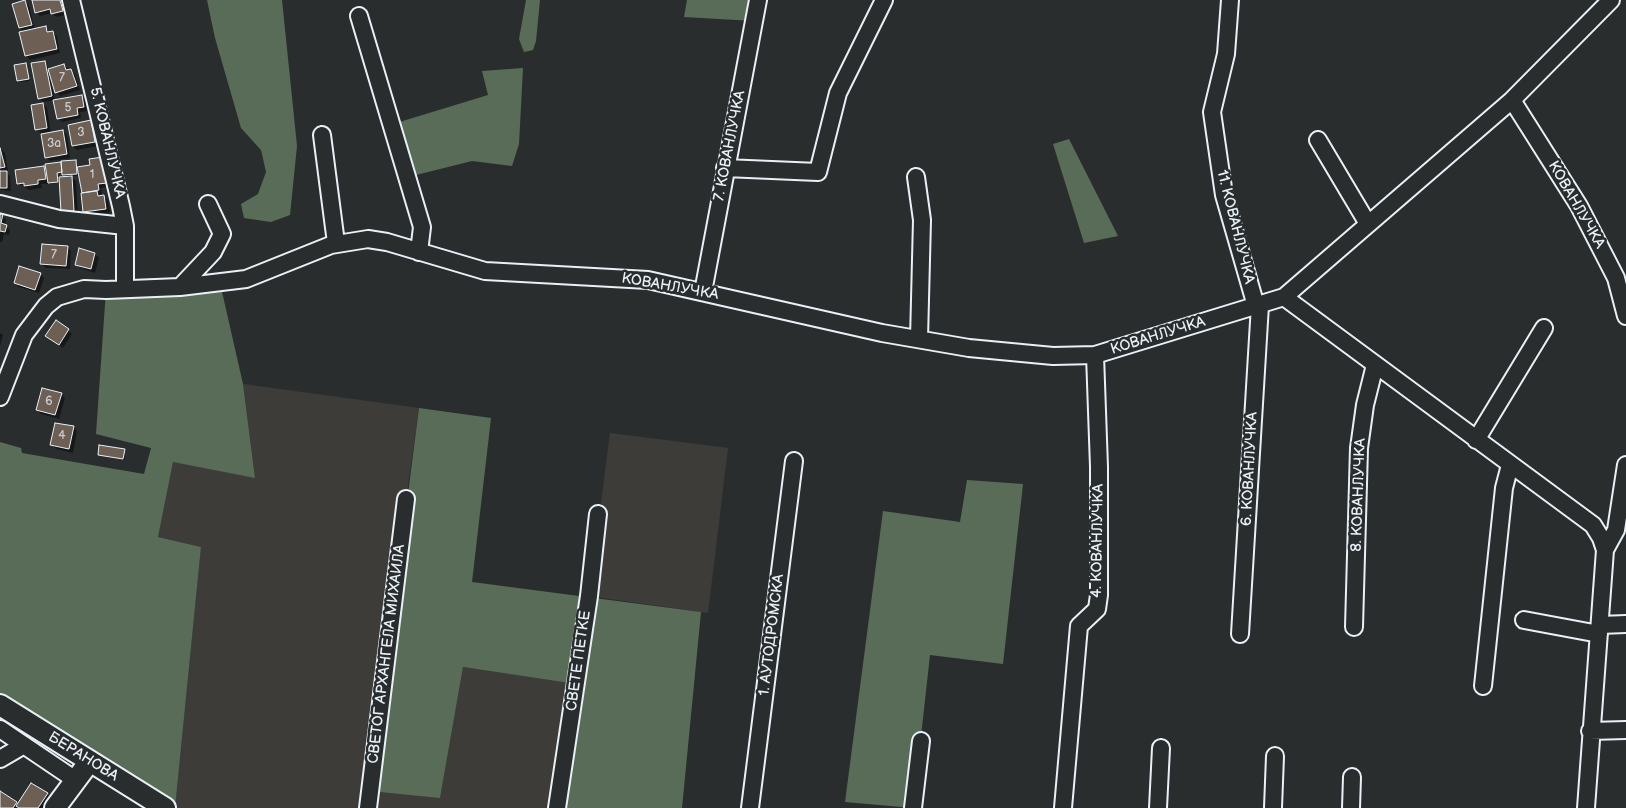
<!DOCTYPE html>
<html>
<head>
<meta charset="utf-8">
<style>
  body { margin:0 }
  canvas { display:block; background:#2a2d2e }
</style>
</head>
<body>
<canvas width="1626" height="808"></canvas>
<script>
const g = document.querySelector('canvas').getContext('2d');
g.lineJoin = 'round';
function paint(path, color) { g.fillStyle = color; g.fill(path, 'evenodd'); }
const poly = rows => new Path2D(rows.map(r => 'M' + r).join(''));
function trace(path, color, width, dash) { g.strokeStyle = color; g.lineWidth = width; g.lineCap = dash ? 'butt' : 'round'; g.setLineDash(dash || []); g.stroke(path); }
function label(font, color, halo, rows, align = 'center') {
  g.font = font + ' "Balsamiq Sans",sans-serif'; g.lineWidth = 5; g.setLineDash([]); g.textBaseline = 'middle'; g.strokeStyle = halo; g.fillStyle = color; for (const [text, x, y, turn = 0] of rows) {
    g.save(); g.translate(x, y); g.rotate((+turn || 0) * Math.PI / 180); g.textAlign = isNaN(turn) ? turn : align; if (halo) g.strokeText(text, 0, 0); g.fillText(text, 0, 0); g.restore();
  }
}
const built = poly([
  [243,384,419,408,406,499,440,798,463,667,576,684,557,808,175,808,201,547,158,537,173,462,255,477],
  [610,433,728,448,708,613,589,596]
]);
const green = poly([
  [207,0,282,0,297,146,290,215,271,222,244,218,241,204,258,194,266,172,261,150,241,128,215,38],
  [526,0,540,0,536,41,533,50,524,52,519,39],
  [687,0,758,0,754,21,684,17],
  [523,68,519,144,512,166,472,161,408,177,393,124,488,95,482,71],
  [1069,139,1118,236,1084,243,1053,144],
  [220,283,243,384,255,478,173,462,158,537,201,547,175,808,165,808,0,705,0,442,21,448,22,453,144,474,151,448,96,434,106,290],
  [419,408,491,418,472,582,701,612,682,808,557,808,576,684,463,667,440,798,370,791],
  [967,480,1023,484,1003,664,930,655,913,808,845,802,883,511,960,522]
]);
const shadow = poly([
  [36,0,63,0,66,15,56,17,52,13,40,16,36,12],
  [25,2,29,6,35,30,45,27,50,33,53,32,57,36,60,53,30,60,26,56,24,32,20,28],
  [45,62,49,70,64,65,75,74,80,90,60,96,52,85,55,101,82,97,86,101,87,111,80,112,81,118,62,122,58,118,55,100,43,102,39,98],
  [25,64,30,81,20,82,18,81],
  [43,104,47,108,51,133,63,131,67,135,70,158,50,161,46,157,42,133,36,129],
  [90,122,94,126,98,146,77,150,73,146],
  [1,149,5,153,8,171,5,171,10,176,11,191,0,190],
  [76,161,78,168,92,166,111,186,101,188,102,194,100,194,108,200,110,212,89,216,85,212,80,176,70,176,76,181,78,215,66,216,61,183,41,184,42,188,29,190,18,183,43,167,47,171,47,166],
  [64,173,67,178,59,178,58,174],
  [0,215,6,219,5,226,10,230,9,235,4,234,2,242,0,242],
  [67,247,71,251,70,269,46,268,42,264],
  [80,250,95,254,99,258,95,273,80,268,76,264],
  [40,274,44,278,39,293,19,287,15,283],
  [56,322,72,334,63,348,47,336],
  [0,333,3,335,0,346],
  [61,394,65,398,59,419,41,414,37,410],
  [73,427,77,431,73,453,56,449,52,445],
  [124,451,125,460,99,454],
  [0,792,18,805,47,794,51,798,45,808,0,808]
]);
const building = poly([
  [25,0,32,25,19,28,12,4,25,0],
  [32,0,60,0,63,11,51,14,50,9,35,13,32,0],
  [46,26,47,32,53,31,57,49,25,56,19,32,46,26],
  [45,61,52,96,38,99,31,63,45,61],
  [26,63,29,79,17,81,14,65,26,63],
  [64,64,66,70,71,69,77,86,55,93,48,69,64,64],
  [82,95,84,107,77,108,78,115,57,119,53,100,82,95],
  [43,103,47,128,35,130,31,105,43,103],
  [91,120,95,142,72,146,68,125,91,120],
  [63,130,67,154,45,158,41,134,63,130],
  [0,148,5,167,0,168,0,148],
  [103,157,107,183,98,184,99,190,82,193,77,167,90,165,89,159,103,157],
  [76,160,77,174,62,175,61,161,76,160],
  [61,162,62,172,57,173,58,182,48,183,45,164,61,162],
  [44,166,46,179,38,180,38,184,24,186,24,183,17,184,15,170,44,166],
  [0,171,7,171,7,188,0,188,0,171],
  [72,176,74,211,61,212,59,177,72,176],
  [97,191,98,196,104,195,106,209,83,212,81,193,97,191],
  [0,214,3,214,1,223,7,225,5,232,0,231,0,214],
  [42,244,68,246,66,266,40,264,42,244],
  [79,248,95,253,91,269,75,265,79,248],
  [19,266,41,273,35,290,14,283,19,266],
  [56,320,69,329,59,345,45,336,56,320],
  [42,388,62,393,55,415,36,410,42,388],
  [55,423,74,426,69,449,50,445,55,423],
  [99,445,125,449,123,459,98,455,99,445],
  [31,783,48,793,38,808,19,808,16,806,31,783],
  [0,791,17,802,13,808,0,808,0,791]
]);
const minor = poly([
  [71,0,121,206,125,226,125,289],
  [1230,0,1226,54,1212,112,1224,195,1256,306],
  [359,16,422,227,419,252],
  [1512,100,1579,206,1616,278,1626,316],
  [322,135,336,243],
  [1318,140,1368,224],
  [725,168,818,172,838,93,884,0],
  [916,177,922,220,919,339],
  [0,204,59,219,125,226],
  [180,287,213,252,222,234,208,204],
  [703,292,758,0],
  [1284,297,1593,525,1601,538,1605,550,1586,808],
  [0,397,24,335,46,306,57,297,84,289,106,290,180,287,246,279,331,245,368,239,387,242,485,271,648,280,882,333,969,348,1053,356,1095,355,1284,297,1512,100,1611,0],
  [1476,440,1544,328],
  [1605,550,1616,530,1626,465],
  [1524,620,1599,634],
  [1600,625,1626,624],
  [1354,627,1359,448,1365,405,1375,365],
  [1240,634,1260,305],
  [1483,686,1504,488,1510,465],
  [0,729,77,781],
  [1590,731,1626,730],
  [0,759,24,745],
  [368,808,406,499],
  [557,808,589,596,598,514],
  [750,808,794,461],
  [913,808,921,741],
  [1063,808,1079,626,1097,609,1099,595,1099,467,1095,355],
  [1158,808,1161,748],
  [1273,808,1275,756],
  [1351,808,1352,777]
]);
const major = poly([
  [0,705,165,808],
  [55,808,90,761]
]);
const numberNames = [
  ["7",62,78],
  ["5",68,108],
  ["3",81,133],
  ["3a",54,144],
  ["1",92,175],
  ["7",54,255],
  ["6",49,402],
  ["4",62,436]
];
const streetNames = [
  ["5. КОВАНЛУЧКА",107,143,77],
  ["7. КОВАНЛУЧКА",730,146,-79],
  ["КОВАНЛУЧКА",1576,205,60],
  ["11. КОВАНЛУЧКА",1235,227,76],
  ["КОВАНЛУЧКА",670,287,10],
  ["КОВАНЛУЧКА",1158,336,-17],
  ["6. КОВАНЛУЧКА",1250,469,-87],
  ["8. КОВАНЛУЧКА",1359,495,-88],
  ["4. КОВАНЛУЧКА",1098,541,-89],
  ["1. АУТОДРОМСКА",772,635,-83],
  ["СВЕТОГ АРХАНГЕЛА МИХАИЛА",387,654,-83],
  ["СВЕТЕ ПЕТКЕ",579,661,-82],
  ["БЕРАНОВА",83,757,32]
];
paint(built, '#3e3c39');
paint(green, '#596c57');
paint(shadow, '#0007');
paint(building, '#6d5f53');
trace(building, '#e8f1f8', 1);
trace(minor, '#e8f1f8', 20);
trace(major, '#e8f1f8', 24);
trace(minor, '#2a2d2e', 16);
trace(major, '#2a2d2e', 20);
label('12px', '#c9cccf', null, numberNames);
label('15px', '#e8f1f8', '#2a2d2e', streetNames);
</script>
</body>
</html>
